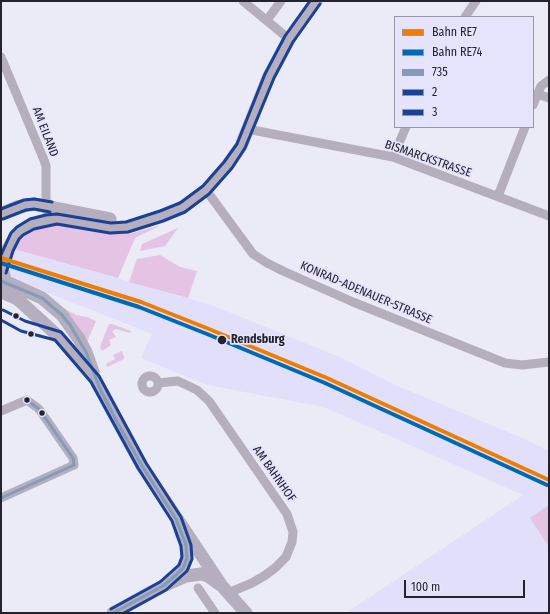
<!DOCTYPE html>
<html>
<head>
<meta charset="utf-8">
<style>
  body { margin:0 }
  #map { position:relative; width:550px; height:614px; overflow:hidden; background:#ebeaf7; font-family:"Fira Sans Condensed",sans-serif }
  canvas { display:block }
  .frame { position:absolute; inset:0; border:2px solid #24232e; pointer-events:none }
  .legend { position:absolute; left:394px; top:16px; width:140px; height:112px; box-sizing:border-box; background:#e6e4fd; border:1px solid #9897aa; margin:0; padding:5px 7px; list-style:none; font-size:12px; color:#24232e }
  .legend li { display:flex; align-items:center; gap:8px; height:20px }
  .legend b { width:20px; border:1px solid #9897aa }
  .scale { position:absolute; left:404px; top:580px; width:121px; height:18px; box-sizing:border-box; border:2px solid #24232e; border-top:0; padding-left:5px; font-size:12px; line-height:14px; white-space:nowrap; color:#24232e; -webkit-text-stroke:3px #e6e4fd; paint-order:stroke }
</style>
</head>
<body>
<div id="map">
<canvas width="550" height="614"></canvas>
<div class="frame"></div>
<ul class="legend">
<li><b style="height:5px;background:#ef7d00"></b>Bahn RE7</li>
<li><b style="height:5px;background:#0069b4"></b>Bahn RE74</li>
<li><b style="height:5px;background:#859bbc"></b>735</li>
<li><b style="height:5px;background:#194196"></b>2</li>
<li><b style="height:5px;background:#194196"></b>3</li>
</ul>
<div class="scale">100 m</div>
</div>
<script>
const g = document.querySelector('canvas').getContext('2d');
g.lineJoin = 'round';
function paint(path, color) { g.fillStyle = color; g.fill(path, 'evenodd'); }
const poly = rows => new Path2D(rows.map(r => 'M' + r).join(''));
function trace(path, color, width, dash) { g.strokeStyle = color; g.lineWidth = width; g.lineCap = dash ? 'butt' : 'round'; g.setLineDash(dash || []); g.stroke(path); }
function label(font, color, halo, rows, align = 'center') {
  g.font = font + ' "Fira Sans Condensed",sans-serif'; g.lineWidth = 3.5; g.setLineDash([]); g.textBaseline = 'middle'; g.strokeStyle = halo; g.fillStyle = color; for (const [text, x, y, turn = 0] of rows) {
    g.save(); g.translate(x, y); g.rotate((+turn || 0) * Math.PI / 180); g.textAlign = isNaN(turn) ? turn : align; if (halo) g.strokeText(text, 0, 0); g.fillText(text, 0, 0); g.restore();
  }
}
const built = poly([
  [1,245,214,306,344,359,393,384,529,441,549,451,549,613,346,613,523,495,324,407,207,385,141,358,152,334,1,274]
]);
const green = poly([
  [51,224,109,234,129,234,162,225,135,238,118,278,14,249,15,244,30,230],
  [178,228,165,246,140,251,142,244],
  [160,255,180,267,197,271,188,298,129,282,137,259],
  [63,308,76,315,87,317,96,321,87,342,75,322],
  [109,324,112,324,131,331,130,333,116,329,112,331,116,337,109,340,111,345,102,351,100,347],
  [122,351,124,357,124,359,107,367,106,364,115,359,113,355],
  [549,505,549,547,530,518]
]);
const minor = poly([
  [243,1,289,39],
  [465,17,476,1],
  [267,20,281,1],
  [1,57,44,160,46,166,46,210],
  [537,94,549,98],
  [533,105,541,86,549,80],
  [247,129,393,157,549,216],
  [393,157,406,127],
  [206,190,253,254,267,263,283,271,353,302,505,363,522,365,549,362],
  [498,196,525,127],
  [1,294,17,301],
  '142 384a8 8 0 1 1 16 0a8 8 0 1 1-16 0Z',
  [158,383,178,381,197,390,209,401,287,514,293,532,292,542,286,557,275,568,264,576,252,583,228,593],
  [1,411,27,400,39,409,73,458,74,465,1,498],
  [198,588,215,613]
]);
const secondary = poly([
  [1,214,17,207,34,204,110,219],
  [11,284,42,298,62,315,79,339,86,352,93,372],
  [171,580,183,568,187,558,186,545,181,532],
  [113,613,163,586,186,576,201,574,208,576,219,584],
  [246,613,222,586,142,466,95,379,58,336,12,294,6,284,2,268,8,249,15,236,20,231,32,224,47,220,57,219,111,228,127,227,162,216,183,207,206,190,228,165,241,146,269,76,289,39,316,1]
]);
const secondaryBridge = poly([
  [1,281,11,284]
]);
const bus1 = poly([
  [1,281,42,298,62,315,70,325,86,352,100,389,117,422,142,466,176,519,186,545,187,558,183,568,176,575,163,586,113,613],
  [1,498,74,465,73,458,39,409,27,400]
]);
const bus2 = poly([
  [3,219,26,210,34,209,50,212],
  [6,273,13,251,19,239,23,235,34,229,57,224,110,233,128,232,163,221,185,212,209,194,232,168,245,148,274,78,293,42,320,4],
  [1,320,21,331,55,340,91,382,138,468,172,521,181,546,182,557,179,565,160,582,111,609]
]);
const bus3 = poly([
  [1,209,24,200,34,199,52,202],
  [1,255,11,233,17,227,30,219,46,215,57,214,111,223,126,222,160,211,180,203,203,186,224,162,237,144,265,74,285,36,310,1],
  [3,310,25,321,61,332,99,376,146,463,181,517,191,545,192,559,187,571,166,590,124,613]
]);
const rail1 = poly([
  [1,258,141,302,209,329,327,378,549,480]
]);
const rail2 = poly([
  [1,263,139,307,207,334,325,383,547,485]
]);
const markers = [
  [16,316,3.5,"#24232e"],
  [31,334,3.5,"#24232e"],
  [222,340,5,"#24232e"],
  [27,400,3.5,"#24232e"],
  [42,413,3.5,"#24232e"]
];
const streetNames = [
  ["AM EILAND",45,132,69],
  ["BISMARCKSTRASSE",428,159,19],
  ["KONRAD-ADENAUER-STRASSE",366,293,23],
  ["AM BAHNHOF",274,474,55]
];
const stopNames = [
  ["Rendsburg",231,340]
];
paint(built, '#e2dffa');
paint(green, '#e4c3e4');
trace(minor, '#b5aebd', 9);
trace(secondary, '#b5aebe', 13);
trace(secondaryBridge, '#b5aebe', 13);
trace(bus1, '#859bbc', 3);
trace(bus2, '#194196', 3);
trace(bus3, '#194196', 3);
trace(rail1, '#ef7d00', 4);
trace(rail2, '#0069b4', 4);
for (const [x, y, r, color] of markers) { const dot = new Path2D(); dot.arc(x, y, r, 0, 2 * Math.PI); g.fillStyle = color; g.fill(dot); trace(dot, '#e6e4fd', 1.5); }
label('12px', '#24232e', '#e6e4fd', streetNames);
label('bold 12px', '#24232e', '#e6e4fd', stopNames, 'left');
</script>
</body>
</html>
